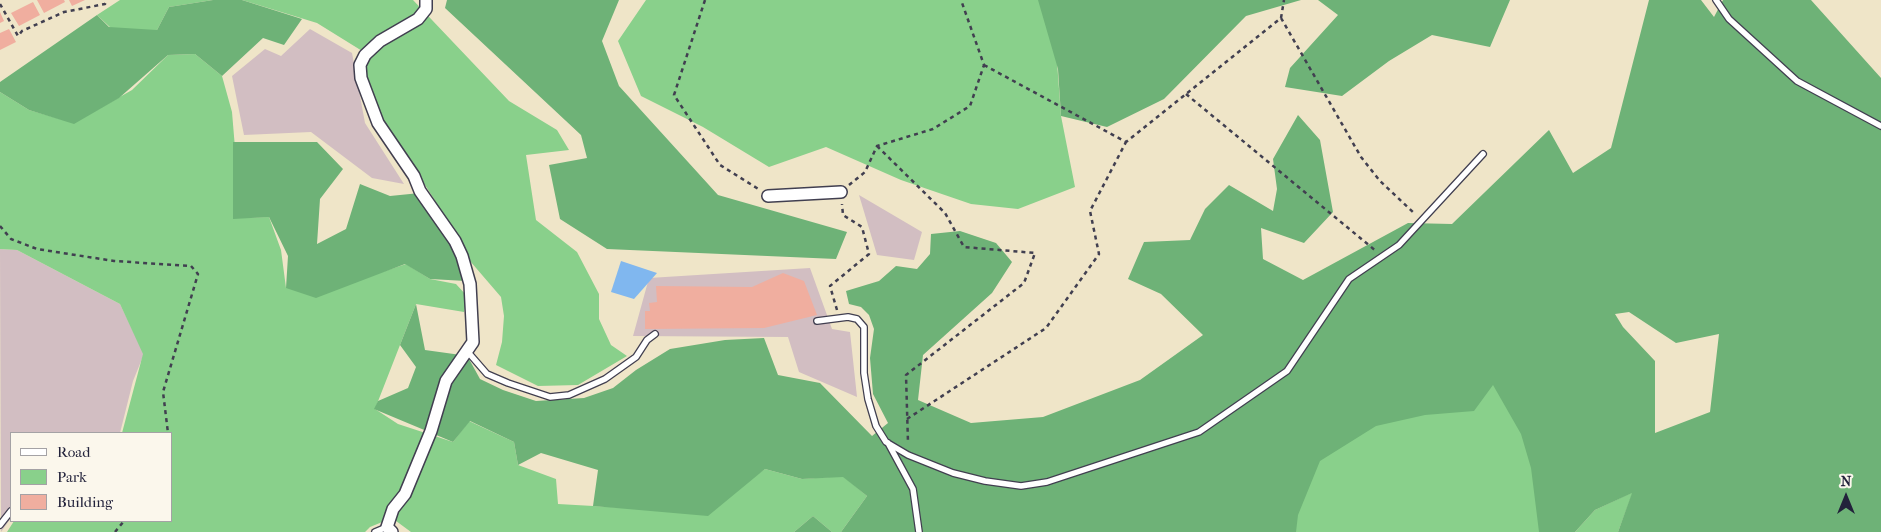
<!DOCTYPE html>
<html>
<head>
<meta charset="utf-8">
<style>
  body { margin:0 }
  #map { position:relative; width:1881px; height:532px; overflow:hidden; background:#efe5c8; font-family:"IM FELL French Canon",serif }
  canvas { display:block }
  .legend { position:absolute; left:10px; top:432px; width:162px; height:90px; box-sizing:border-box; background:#fbf7ec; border:1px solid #a4a2a5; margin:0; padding:6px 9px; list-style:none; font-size:15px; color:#22223b }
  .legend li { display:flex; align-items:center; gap:10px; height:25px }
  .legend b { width:25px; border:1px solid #a4a2a5 }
  .north { position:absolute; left:1821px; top:472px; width:50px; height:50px; -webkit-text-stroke:4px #fbf7ec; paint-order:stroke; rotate:0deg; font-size:14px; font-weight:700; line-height:20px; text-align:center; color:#22223b }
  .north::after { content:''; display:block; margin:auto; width:18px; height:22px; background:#22223b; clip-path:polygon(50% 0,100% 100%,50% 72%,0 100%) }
</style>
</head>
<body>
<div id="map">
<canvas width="1881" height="532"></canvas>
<ul class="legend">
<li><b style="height:6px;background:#fff"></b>Road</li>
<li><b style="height:14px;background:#89d08b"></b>Park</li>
<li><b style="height:14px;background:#f0ae9f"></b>Building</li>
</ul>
<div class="north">N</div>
</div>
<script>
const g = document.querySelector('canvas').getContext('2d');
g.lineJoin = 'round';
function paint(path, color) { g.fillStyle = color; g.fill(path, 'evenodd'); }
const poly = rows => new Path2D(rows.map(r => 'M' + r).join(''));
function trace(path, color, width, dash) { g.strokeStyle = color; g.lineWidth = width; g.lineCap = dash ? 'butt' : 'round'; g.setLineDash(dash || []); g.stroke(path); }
const industrial = poly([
  [310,29,352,53,365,123,404,184,372,178,311,132,244,135,232,76,265,49,281,56],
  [859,195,922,232,914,260,877,255],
  [0,249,17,250,120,304,144,354,133,381,120,433,11,433,11,518,1,532],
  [810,268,832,329,850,332,857,397,799,372,788,337,633,336,649,278]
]);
const green = poly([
  [120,0,213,0,169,7,157,30,113,30,97,15],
  [242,0,413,0,509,101,557,130,569,150,526,155,536,220,577,252,599,294,599,319,611,345,627,356,578,385,538,386,496,365,502,342,504,316,501,297,464,254,434,199,380,115,362,66,367,54,317,23],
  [646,0,1039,0,1056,48,1061,116,1075,187,1018,209,971,204,901,180,826,147,769,167,703,127,641,96,618,41],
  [195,54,222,76,232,112,239,196,233,218,269,217,281,250,286,288,358,280,406,264,430,279,456,284,467,296,464,312,416,304,375,409,398,424,453,442,469,421,514,442,518,465,556,479,558,504,646,509,734,490,765,469,802,479,843,476,867,496,841,532,832,532,813,516,794,532,411,532,392,518,370,527,365,532,7,532,14,521,171,521,171,433,122,433,143,354,120,304,17,250,0,249,0,92,29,110,74,123,132,90,168,55],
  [1472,371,1551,389,1570,532,1281,532,1311,451],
  [1633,492,1618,532,1575,532,1595,510]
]);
const forest = poly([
  [213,0,242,0,302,19,284,45,263,38,222,76,195,54,168,55,119,98,74,124,29,110,0,92,0,82,97,15,109,27,157,30,169,7],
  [447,0,619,0,602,41,619,86,718,195,847,232,836,259,607,249,560,219,549,165,587,158,581,135,445,8],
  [1038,0,1301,0,1246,16,1164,99,1107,127,1061,116,1058,69],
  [1318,0,1510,0,1490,47,1432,35,1389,61,1342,96,1285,87,1290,68,1338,15],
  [1649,0,1701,0,1714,17,1723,0,1811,0,1881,78,1881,532,1618,532,1632,493,1595,510,1575,532,1539,532,1531,468,1521,434,1493,385,1474,411,1425,415,1376,426,1320,461,1298,515,1296,532,841,532,867,496,843,477,802,479,765,469,708,516,593,506,598,470,541,453,518,465,514,442,470,421,453,442,374,409,378,401,408,388,416,367,400,345,416,304,425,350,461,355,469,359,480,379,503,390,536,401,584,398,613,388,636,370,670,349,725,340,764,338,778,375,820,383,872,436,888,423,873,394,870,358,874,329,869,315,861,307,849,304,846,291,879,281,896,266,917,269,930,254,931,234,960,231,996,243,1012,262,992,293,923,355,918,400,971,423,1043,417,1140,380,1203,335,1161,294,1128,279,1144,242,1190,240,1205,209,1229,185,1273,211,1277,189,1273,159,1298,115,1320,140,1333,212,1304,243,1261,228,1263,259,1303,280,1408,223,1452,224,1549,130,1573,173,1611,148],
  [1629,312,1676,343,1719,334,1710,412,1655,433,1655,361,1623,327,1615,314],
  [233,142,317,142,343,169,320,199,317,244,346,229,360,184,390,196,420,193,452,242,466,281,430,279,405,264,316,298,286,288,288,256,269,217,233,219],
  [813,516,832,532,794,532]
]);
const water = poly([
  [621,261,657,273,634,299,611,292]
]);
const building = poly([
  [37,0,64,0,65,2,44,13],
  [69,0,85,0,72,6],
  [33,2,40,15,19,26,11,13],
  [0,12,4,21,0,23],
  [9,29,16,42,0,50,0,33],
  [783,273,804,281,817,315,764,328,645,329,645,311,650,311,649,303,657,302,656,286,752,287]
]);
const path = poly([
  [705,0,674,95,720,165,760,190],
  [0,4,18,36,22,31,64,12,105,4,107,0],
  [1281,18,1361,157,1380,181,1415,214],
  [984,65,1126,142,1281,18,1284,0],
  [1186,94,1376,251],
  [877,146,945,213,964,247,1035,253,1024,283,906,375,908,443],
  [849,185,865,172,877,146,933,129,970,106,984,65,961,0],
  [0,226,11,239,37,249,114,261,191,266,198,274,163,392,168,433],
  [837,310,830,286,869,254,862,227,843,215,842,204],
  [907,419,1046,328,1099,254,1090,211,1126,142],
  [115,532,124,521]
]);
const service = poly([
  [1716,0,1729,19,1797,81,1881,126],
  [817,321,848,317,857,319,864,327,864,373,868,399,876,426,886,442,908,455,953,473,985,481,1021,486,1047,482,1199,432,1287,371,1349,279,1399,245,1483,154],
  [467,351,487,374,508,383,550,397,569,395,605,379,636,357,647,340,655,334],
  [888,443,913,489,919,532],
  [0,525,11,511],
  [375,532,387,527]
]);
const minor = poly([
  [768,196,841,192],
  [392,532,387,527,393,509,405,494,431,431,446,381,473,342,470,284,462,256,455,241,420,191,414,176,378,123,361,78,360,65,365,55,380,41,418,19,426,9,426,0]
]);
paint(industrial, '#d2bec2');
paint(green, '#89d08b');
paint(forest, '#6eb277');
paint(water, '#80b7ef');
paint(building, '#f0ae9f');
trace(service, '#413f50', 8);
trace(minor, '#413f50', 14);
trace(path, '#413f50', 2.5, [4, 4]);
trace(service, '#fff', 5.5);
trace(minor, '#fff', 11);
</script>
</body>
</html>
